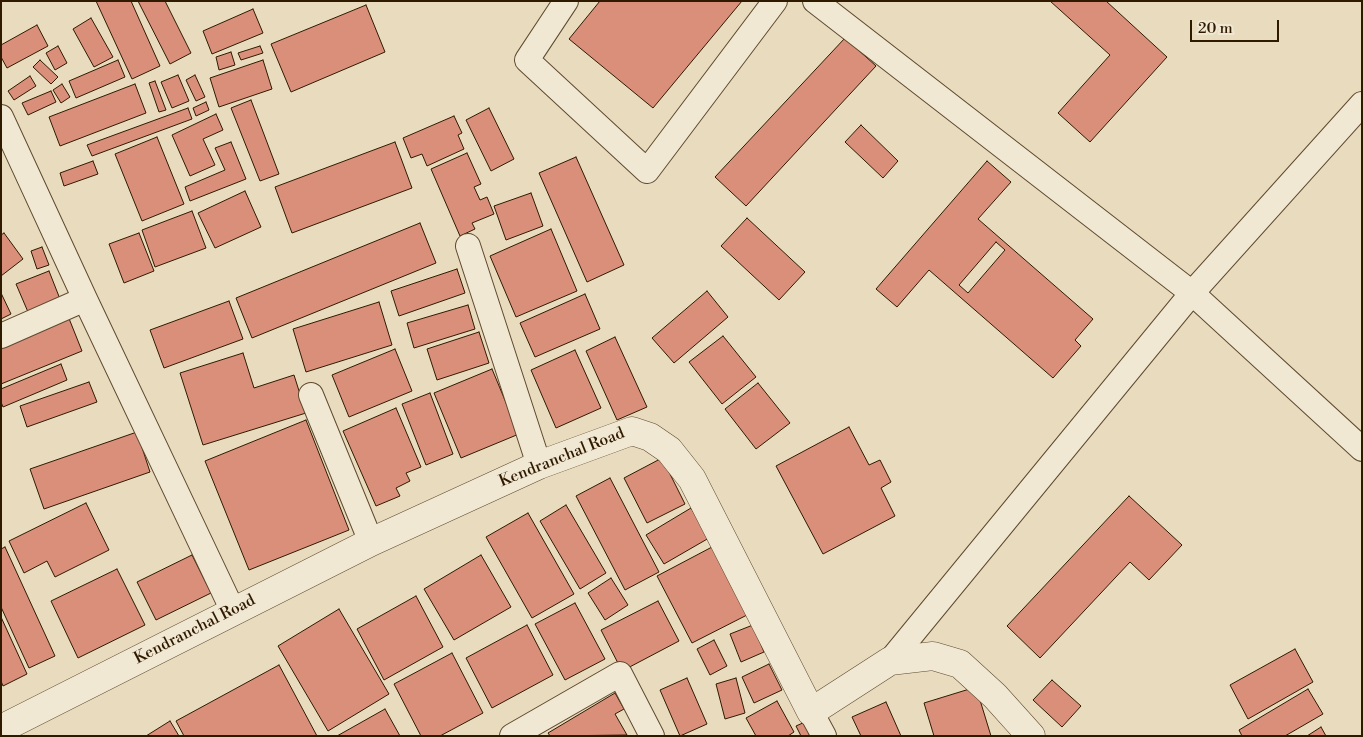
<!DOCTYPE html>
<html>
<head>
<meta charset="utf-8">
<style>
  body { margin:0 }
  #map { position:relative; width:1363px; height:737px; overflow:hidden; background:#e9dbbd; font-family:"Libre Bodoni",serif }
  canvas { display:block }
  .frame { position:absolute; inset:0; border:2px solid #2f1a00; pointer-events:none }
  .scale { position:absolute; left:1190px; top:20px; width:89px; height:22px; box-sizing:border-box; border:2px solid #2f1a00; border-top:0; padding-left:6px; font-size:15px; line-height:18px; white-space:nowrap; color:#2f1a00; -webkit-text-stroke:4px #f1e8d4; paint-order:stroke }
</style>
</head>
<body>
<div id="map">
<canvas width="1363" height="737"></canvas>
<div class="frame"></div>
<div class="scale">20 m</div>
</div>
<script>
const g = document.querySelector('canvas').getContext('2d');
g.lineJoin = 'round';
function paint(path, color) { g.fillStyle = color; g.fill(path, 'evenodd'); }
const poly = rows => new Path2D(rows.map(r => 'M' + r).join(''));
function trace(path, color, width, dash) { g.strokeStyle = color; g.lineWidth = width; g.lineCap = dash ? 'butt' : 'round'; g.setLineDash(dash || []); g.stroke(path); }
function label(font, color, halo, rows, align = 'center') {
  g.font = font + ' "Libre Bodoni",serif'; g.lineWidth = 5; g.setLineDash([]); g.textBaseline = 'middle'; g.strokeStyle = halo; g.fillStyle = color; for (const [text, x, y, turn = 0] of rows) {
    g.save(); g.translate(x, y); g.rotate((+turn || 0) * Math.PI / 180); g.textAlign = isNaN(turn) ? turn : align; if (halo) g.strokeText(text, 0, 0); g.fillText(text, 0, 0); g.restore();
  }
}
const building = poly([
  [96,1,131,1,160,66,132,79,96,1],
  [138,1,165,1,191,53,170,64,138,1],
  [600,1,742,1,653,108,569,39,600,1],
  [1050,1,1106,1,1167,57,1090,142,1058,113,1110,55,1050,1],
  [366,5,385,52,291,92,271,44,366,5],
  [253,9,263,33,212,54,203,31,253,9],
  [91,18,113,57,94,67,73,29,91,18],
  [37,25,48,46,7,68,1,57,1,45,37,25],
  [845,38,876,66,746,206,715,177,845,38],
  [58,46,67,63,55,70,46,53,58,46],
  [260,46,263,53,241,60,238,53,260,46],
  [231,52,235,65,219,70,216,57,231,52],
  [40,60,58,77,51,84,33,67,40,60],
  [118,60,125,77,76,98,69,81,118,60],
  [263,60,272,89,219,107,210,78,263,60],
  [178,75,189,101,172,108,161,82,178,75],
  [195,75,205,97,196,101,186,80,195,75],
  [30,76,36,86,14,100,8,91,30,76],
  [155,81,166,110,159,112,149,83,155,81],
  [62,84,70,97,61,103,53,90,62,84],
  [135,84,146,113,60,146,49,117,135,84],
  [51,91,56,102,28,115,22,103,51,91],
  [251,100,279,174,260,181,231,108,251,100],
  [206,102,209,110,196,116,193,108,206,102],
  [188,108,192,119,92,156,87,145,188,108],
  [489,108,514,159,491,171,466,120,489,108],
  [216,114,223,130,203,139,215,165,190,176,172,135,216,114],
  [454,116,462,133,458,135,464,149,427,166,422,154,411,158,403,138,454,116],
  [861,125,898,161,883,178,845,142,861,125],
  [157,137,184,204,142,221,115,154,157,137],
  [231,142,246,179,190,201,185,187,225,170,215,148,231,142],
  [395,142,412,188,292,233,275,187,395,142],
  [467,153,481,184,474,187,480,200,487,197,494,214,472,223,475,229,460,236,431,169,467,153],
  [576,157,624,265,587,282,539,173,576,157],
  [93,161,98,174,64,186,60,173,93,161],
  [987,161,1011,182,978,219,1093,319,1075,340,1081,346,1053,378,929,270,897,307,876,289,987,161],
  [996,242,1005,250,968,293,959,285,996,242],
  [245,191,261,227,215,248,198,213,245,191],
  [531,193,543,226,506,240,494,206,531,193],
  [192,211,206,248,155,267,142,230,192,211],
  [747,218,805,272,779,300,721,246,747,218],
  [420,223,436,263,252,338,236,298,420,223],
  [551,229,577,291,516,317,490,256,551,229],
  [4,233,23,259,1,276,1,235,4,233],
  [139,233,154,271,124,283,109,244,139,233],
  [42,247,49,265,37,269,31,251,42,247],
  [457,269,465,293,399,316,391,291,457,269],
  [49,271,60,299,28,312,16,284,49,271],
  [707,291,728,317,674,363,652,338,707,291],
  [1,293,11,314,1,319,1,293],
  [585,294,600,329,535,357,520,323,585,294],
  [229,301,243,339,164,368,150,330,229,301],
  [379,302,392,345,306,372,293,329,379,302],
  [468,305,475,329,414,348,407,323,468,305],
  [68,316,82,351,1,384,1,343,68,316],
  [479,332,489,363,437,380,427,349,479,332],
  [723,336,756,377,722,404,689,362,723,336],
  [615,337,647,407,617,420,586,351,615,337],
  [395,349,412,391,349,417,332,375,395,349],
  [575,350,601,408,556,428,531,370,575,350],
  [243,353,254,388,294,375,306,413,203,445,180,373,243,353],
  [61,364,67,380,3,407,1,402,1,389,61,364],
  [492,369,519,434,461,458,434,393,492,369],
  [89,382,97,402,27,427,20,406,89,382],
  [758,383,790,423,756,449,725,409,758,383],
  [430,393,453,454,426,465,402,404,430,393],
  [396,408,421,467,406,473,410,481,396,488,400,496,376,506,343,431,396,408],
  [306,420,349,530,249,570,205,461,306,420],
  [849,427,869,465,880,460,891,482,881,488,895,516,823,554,776,466,849,427],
  [137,432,150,472,44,509,30,469,137,432],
  [662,458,685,504,647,523,624,478,662,458],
  [610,478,659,572,625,590,576,496,610,478],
  [1129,496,1182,545,1149,580,1130,562,1040,658,1007,626,1129,496],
  [86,503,109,550,55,577,47,561,24,573,9,541,86,503],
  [566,505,606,573,580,589,540,521,566,505],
  [691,508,709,538,664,564,646,535,691,508],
  [528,513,574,594,532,618,486,537,528,513],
  [5,547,55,656,29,668,1,607,1,549,5,547],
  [712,547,747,615,692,643,657,576,712,547],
  [192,555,211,593,156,620,137,582,192,555],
  [481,555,511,607,454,640,424,589,481,555],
  [117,569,145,625,78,658,51,601,117,569],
  [611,578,628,605,605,620,588,593,611,578],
  [416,596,443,647,384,680,357,629,416,596],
  [658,601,679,641,622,671,601,630,658,601],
  [575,603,605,659,565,680,535,624,575,603],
  [339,609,389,694,328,731,278,646,339,609],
  [1,617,27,674,3,686,1,681,1,617],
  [527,625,553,675,492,708,466,658,527,625],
  [753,625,764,652,741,662,730,634,753,625],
  [714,640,727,666,710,675,697,649,714,640],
  [1295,649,1313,682,1248,719,1230,685,1295,649],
  [452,653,483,713,440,736,421,736,394,684,452,653],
  [769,664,782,690,754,703,742,677,769,664],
  [279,665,317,736,184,736,176,721,279,665],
  [687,678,707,724,680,736,660,690,687,678],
  [736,678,745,713,725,719,716,684,736,678],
  [1052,680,1081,706,1062,727,1033,700,1052,680],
  [976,687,991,736,934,736,924,703,976,687],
  [1308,689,1323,714,1285,736,1242,736,1239,730,1308,689],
  [615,693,624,709,615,714,627,735,550,736,548,733,615,693],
  [777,701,794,732,788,736,756,736,746,718,777,701],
  [886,702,901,736,861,736,852,717,886,702],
  [385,709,400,736,337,736,385,709],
  [170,721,179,736,146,736,170,721],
  [805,722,811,734,807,736,801,736,796,726,805,722],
  [1321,727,1326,736,1307,736,1321,727]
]);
const minor = poly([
  [566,1,527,60,647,171,775,1],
  [815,1,1192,293,1362,449],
  [1,117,85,299,233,611],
  [468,246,539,465],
  [1,336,85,299],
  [311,395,371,542],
  [890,661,1192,293,1362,104],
  [811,712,824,736],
  [512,736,620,674,652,736]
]);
const tertiary = poly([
  [1,729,371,542,539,465,632,431,650,437,669,450,692,479,811,712,890,661,933,656,960,664,995,696,1031,736]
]);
const streetNames = [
  ["Kendranchal Road",562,458,-22],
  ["Kendranchal Road",195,630,-27]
];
paint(building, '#da8f7a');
trace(building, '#2f1a00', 1);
trace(minor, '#5e4a2f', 26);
trace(tertiary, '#5e4a2f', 29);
trace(minor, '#f1e8d4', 24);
trace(tertiary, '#f1e8d4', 28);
label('16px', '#2f1a00', '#f1e8d4', streetNames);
</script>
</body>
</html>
